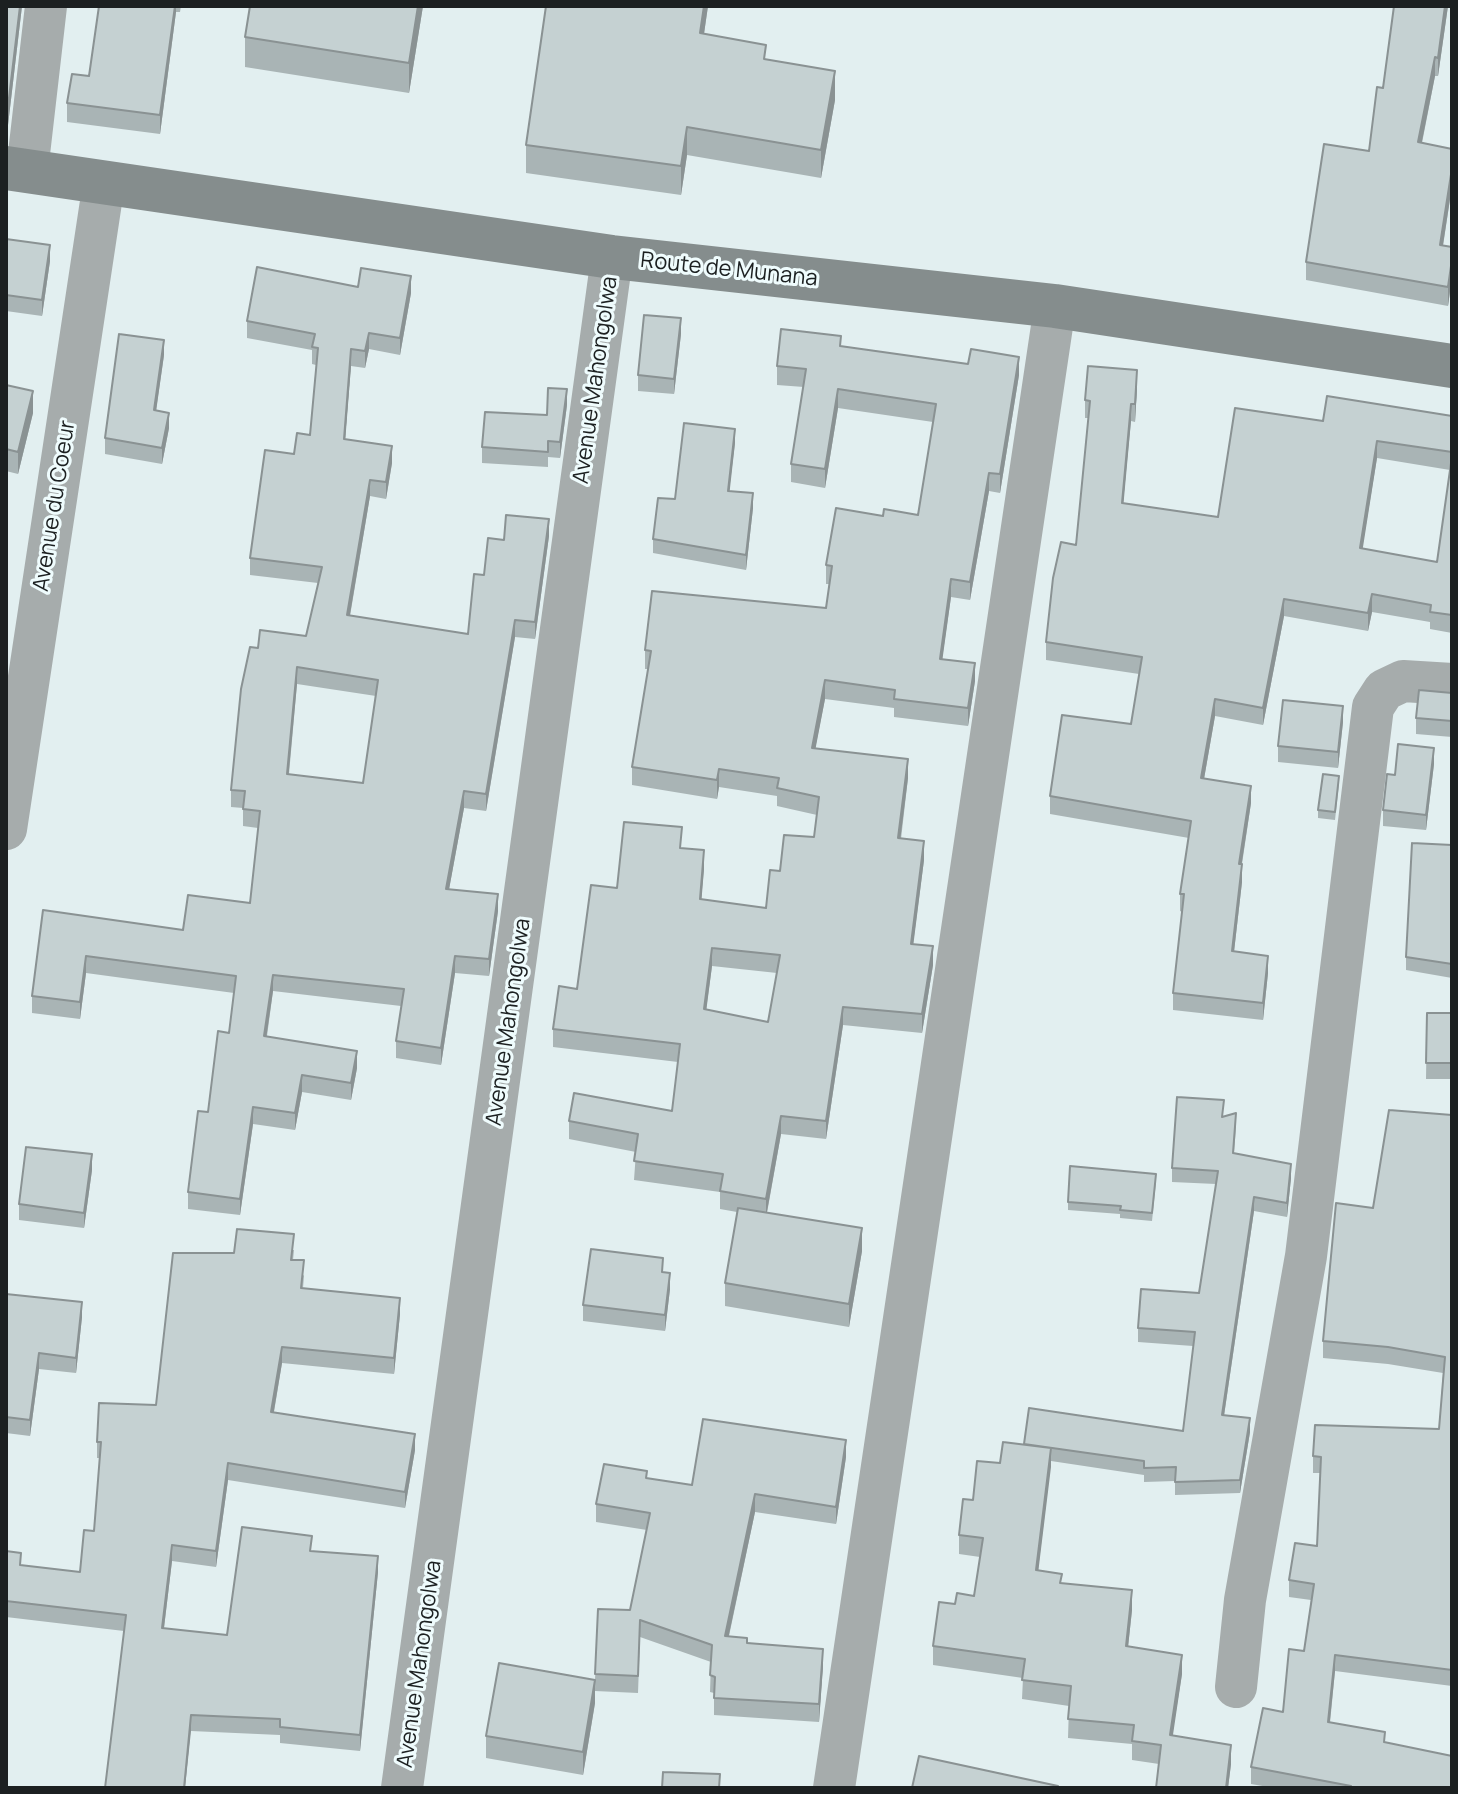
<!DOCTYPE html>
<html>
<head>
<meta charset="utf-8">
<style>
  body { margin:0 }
  #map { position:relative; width:1458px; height:1794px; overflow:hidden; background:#e2eff0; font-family:Manrope,sans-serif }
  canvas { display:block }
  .frame { position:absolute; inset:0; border:8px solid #1c2021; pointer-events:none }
</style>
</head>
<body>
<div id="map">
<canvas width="1458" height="1794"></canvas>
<div class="frame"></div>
</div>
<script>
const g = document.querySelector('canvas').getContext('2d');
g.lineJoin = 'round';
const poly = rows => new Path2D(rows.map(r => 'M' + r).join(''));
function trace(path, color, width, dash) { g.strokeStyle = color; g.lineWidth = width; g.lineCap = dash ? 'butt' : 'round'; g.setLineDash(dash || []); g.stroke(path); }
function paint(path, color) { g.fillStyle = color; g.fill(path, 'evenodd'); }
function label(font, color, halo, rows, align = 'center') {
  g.font = font + ' Manrope,sans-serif'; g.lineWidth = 6; g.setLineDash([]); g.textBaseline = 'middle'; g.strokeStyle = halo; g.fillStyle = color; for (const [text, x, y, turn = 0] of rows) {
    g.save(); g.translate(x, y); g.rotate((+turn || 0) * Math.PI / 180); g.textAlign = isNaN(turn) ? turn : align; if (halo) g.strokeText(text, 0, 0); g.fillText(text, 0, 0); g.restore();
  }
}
const minor = poly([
  [27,171,46,6],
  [6,829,104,182],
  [1236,1687,1245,1600,1306,1256,1373,707,1384,690,1403,681,1452,684],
  [402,1788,612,257],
  [834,1788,1055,306]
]);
const secondary = poly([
  [6,168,612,257,1055,306,1452,366]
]);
const wall = poly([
  [6,6,22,6,8,125,6,125],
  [99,6,181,6,180,12,176,12,160,134,67,122,67,103,89,76],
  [423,6,409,93,245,67,245,37],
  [708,6,704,34,766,59,835,100,821,178,687,155,681,195,526,173,526,145],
  [1394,6,1448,6,1438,76,1435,76,1422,143,1452,149,1452,186,1443,246,1452,247,1452,277,1448,306,1306,280,1306,262,1369,151,1383,88],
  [6,239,50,261,42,316,6,311],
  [358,287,411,293,400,355,369,349,365,368,351,366,345,439,392,463,386,499,370,496,350,616,468,634,484,575,504,540,549,536,535,639,515,637,486,811,464,808,449,889,498,911,489,976,455,973,441,1065,396,1058,396,1041,401,1006,273,991,267,1036,357,1068,351,1100,302,1092,295,1130,253,1124,240,1215,188,1209,188,1192,208,1112,229,1033,234,993,86,973,80,1019,32,1013,32,996,43,910,183,930,250,903,258,828,243,826,243,808,231,807,231,790,258,648,306,636,318,583,250,575,250,558,310,435,316,365,312,364,312,350,247,338,247,321],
  [297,684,376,696,363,783,289,774],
  [681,334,674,394,638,391,638,375],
  [841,346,1019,375,1000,493,989,491,970,600,951,597,942,659,975,681,968,726,894,717,894,708,825,699,815,749,908,778,901,839,924,860,913,944,933,965,922,1033,843,1025,826,1139,781,1134,767,1213,862,1251,849,1327,725,1306,725,1283,737,1212,720,1209,720,1192,634,1180,636,1152,569,1139,569,1121,672,1111,678,1062,553,1047,553,1029,577,989,617,888,681,849,704,869,701,900,766,908,780,871,814,837,817,815,777,806,777,796,719,787,717,799,632,785,632,767,648,669,645,669,645,650,826,608,829,584,826,584,826,565,883,516,918,515,933,422,838,408,825,488,791,482,791,464,804,387,777,385,777,366],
  [712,966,777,973,768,1022,706,1010],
  [164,355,156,410,169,428,162,464,105,454,105,438],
  [6,385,33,413,18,474,6,471],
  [1137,388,1135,422,1131,421,1123,503,1218,517,1323,421,1452,416,1452,633,1430,629,1430,622,1372,612,1368,631,1284,616,1263,725,1215,716,1204,779,1251,803,1242,864,1242,882,1234,952,1268,973,1263,1020,1173,1010,1173,993,1182,912,1180,911,1180,894,1189,838,1050,814,1050,796,1131,724,1139,674,1046,660,1046,642,1076,545,1088,418,1085,418,1085,400],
  [1377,458,1450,470,1437,562,1362,549],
  [567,405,560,458,548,457,548,467,482,463,482,447],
  [735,443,729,491,753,508,746,570,653,553,653,539,675,499],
  [1452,693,1452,737,1416,734,1416,718],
  [1343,722,1338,768,1278,762,1278,746],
  [1434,764,1426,830,1383,826,1383,810,1395,775],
  [1339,784,1335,820,1318,818,1318,810],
  [1452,845,1452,978,1406,970,1406,957],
  [1427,1013,1452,1013,1452,1079,1426,1079],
  [1452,1115,1452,1686,1335,1671,1330,1723,1385,1742,1452,1788,1274,1788,1251,1784,1251,1767,1283,1712,1304,1651,1311,1600,1289,1597,1289,1580,1317,1546,1320,1473,1313,1473,1313,1456,1439,1429,1443,1373,1388,1364,1323,1358,1323,1341,1373,1208],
  [1223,1117,1236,1127,1234,1153,1291,1178,1287,1217,1254,1211,1224,1416,1250,1432,1240,1493,1175,1495,1175,1481,1144,1482,1144,1475,1051,1461,1038,1570,1062,1583,1132,1610,1128,1647,1182,1674,1172,1736,1231,1764,1228,1788,1156,1788,1159,1764,1132,1760,1132,1744,1068,1738,1069,1706,1022,1699,1023,1678,933,1665,933,1646,955,1604,974,1596,980,1557,959,1554,959,1535,973,1500,1000,1463,1024,1445,1183,1431,1193,1346,1138,1342,1138,1328,1199,1293,1216,1184,1172,1182,1172,1168],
  [92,1170,84,1228,19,1220,19,1204],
  [1156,1182,1152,1221,1120,1218,1120,1214,1068,1210,1068,1202],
  [294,1250,293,1260,304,1276,303,1288,400,1314,394,1374,282,1363,274,1412,415,1450,405,1508,228,1480,216,1567,172,1561,164,1628,227,1635,312,1551,378,1572,360,1751,280,1743,280,1735,191,1731,124,1631,6,1617,6,1551,21,1565,80,1572,94,1531,100,1458,97,1458,97,1442,156,1405,234,1253],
  [663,1273,670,1289,665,1331,583,1321,583,1305],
  [6,1294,82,1317,76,1373,39,1369,30,1436,6,1433],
  [846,1457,836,1524,755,1512,729,1636,823,1666,819,1722,714,1715,714,1693,710,1692,711,1662,640,1637,638,1693,595,1691,595,1703,583,1775,486,1758,486,1736,595,1680,598,1609,630,1610,647,1530,596,1522,596,1504,647,1478,692,1485]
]);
const shadedWall = poly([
  [20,6,22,6,8,125,8,106],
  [175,6,176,6,176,12,160,134,160,115],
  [418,6,423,6,409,93,409,63],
  [704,6,708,6,700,61,700,33],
  [1445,6,1448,6,1438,76,1438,58],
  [1435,57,1435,76,1418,161,1418,142],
  [835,71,835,100,821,178,821,150],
  [687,127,687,155,681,195,681,166],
  [1452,168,1452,186,1440,264,1440,245],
  [50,245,50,261,42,316,42,300],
  [1452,259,1452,277,1448,306,1448,287],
  [411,276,411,293,400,355,400,338],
  [681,318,681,334,674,394,674,379],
  [369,333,369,349,365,368,365,351],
  [164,340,164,355,154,426,154,410],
  [351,349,351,366,344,456,344,439],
  [1019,357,1019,375,1000,493,1000,474],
  [1137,370,1137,388,1135,422,1135,404],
  [567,389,567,405,560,458,560,442],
  [838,389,838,408,825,488,825,469],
  [33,391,33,413,18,474,18,452],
  [1131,404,1131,421,1122,520,1122,503],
  [169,413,169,428,162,464,162,448],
  [735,429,735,443,728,506,728,491],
  [1377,441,1377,458,1360,566,1360,548],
  [392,446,392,463,386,499,386,482],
  [989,473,989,491,970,600,970,582],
  [370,480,370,496,347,632,347,615],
  [753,493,753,508,746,570,746,555],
  [549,519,549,536,535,639,535,622],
  [951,579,951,597,940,677,940,659],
  [1372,594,1372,612,1368,631,1368,613],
  [1284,599,1284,616,1263,725,1263,708],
  [515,620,515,637,486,811,486,794],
  [8,637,8,652,6,662,6,647],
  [975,663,975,681,968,726,968,708],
  [297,667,297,684,287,791,287,774],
  [825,680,825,699,812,767,812,748],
  [1215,699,1215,716,1201,796,1201,778],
  [1343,706,1343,722,1338,768,1338,752],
  [1434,748,1434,764,1426,830,1426,815],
  [908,759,908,778,898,857,898,838],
  [719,769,719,787,717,799,717,780],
  [1251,786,1251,803,1239,881,1239,864],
  [464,791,464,808,446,906,446,889],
  [924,841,924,860,911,963,911,944],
  [704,850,704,869,700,918,700,899],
  [1242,864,1242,882,1232,969,1232,951],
  [498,894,498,911,489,976,489,959],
  [933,946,933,965,922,1033,922,1014],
  [712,948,712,966,704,1028,704,1009],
  [86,956,86,973,80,1019,80,1002],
  [455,956,455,973,441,1065,441,1048],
  [1268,956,1268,973,1263,1020,1263,1003],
  [273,975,273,991,264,1053,264,1036],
  [843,1007,843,1025,826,1139,826,1121],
  [357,1051,357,1068,351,1100,351,1083],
  [302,1075,302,1092,295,1130,295,1113],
  [253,1107,253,1124,240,1215,240,1199],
  [781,1116,781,1134,766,1217,766,1199],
  [92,1154,92,1170,84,1228,84,1213],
  [1291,1164,1291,1178,1287,1217,1287,1203],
  [1254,1197,1254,1211,1222,1429,1222,1415],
  [862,1228,862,1251,849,1327,849,1304],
  [670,1273,670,1289,665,1331,665,1315],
  [400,1298,400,1314,394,1374,394,1358],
  [82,1302,82,1317,76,1373,76,1358],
  [282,1347,282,1363,271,1428,271,1412],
  [39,1353,39,1369,30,1436,30,1420],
  [1250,1418,1250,1432,1240,1493,1240,1480],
  [415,1434,415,1450,405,1508,405,1492],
  [846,1440,846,1457,836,1524,836,1507],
  [1051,1448,1051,1467,1036,1590,1036,1570],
  [228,1463,228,1480,216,1567,216,1551],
  [755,1494,755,1512,725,1653,725,1636],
  [172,1545,172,1561,162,1644,162,1628],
  [378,1556,378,1572,360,1751,360,1735],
  [1132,1590,1132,1610,1126,1666,1126,1646],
  [823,1649,823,1666,819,1722,819,1704],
  [1182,1655,1182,1674,1170,1755,1170,1735],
  [1335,1655,1335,1671,1328,1739,1328,1722],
  [595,1680,595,1703,583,1775,583,1752],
  [191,1715,191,1731,185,1788,184,1788],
  [1231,1745,1231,1764,1228,1788,1226,1788]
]);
const building = poly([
  [6,6,20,6,8,106,6,106,6,6],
  [99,6,175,6,160,115,67,103,72,74,89,76,99,6],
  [250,6,418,6,409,63,245,37,250,6],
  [546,6,704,6,700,33,766,45,764,59,835,71,821,150,687,127,681,166,526,145,546,6],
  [1394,6,1445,6,1438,58,1435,57,1418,142,1452,149,1452,168,1440,245,1452,247,1452,259,1448,287,1306,262,1324,144,1369,151,1377,87,1383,88,1394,6],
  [6,239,50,245,42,300,6,295,6,239],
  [257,267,358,287,361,268,411,276,400,338,369,333,365,351,351,349,344,439,392,446,386,482,370,480,347,615,468,634,474,574,484,575,488,538,504,540,506,515,549,519,535,622,515,620,486,794,464,791,446,889,498,894,489,959,455,956,441,1048,396,1041,404,989,273,975,264,1036,357,1051,351,1083,302,1075,295,1113,253,1107,240,1199,188,1192,198,1111,208,1112,218,1031,229,1033,236,976,86,956,80,1002,32,996,43,910,183,930,188,895,250,903,260,811,243,809,245,791,231,790,241,689,250,647,258,648,260,630,306,636,322,567,250,558,265,450,294,454,297,433,310,435,318,348,312,347,315,334,247,321,257,267],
  [297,667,378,680,363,783,287,774,297,667],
  [644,315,681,318,674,379,638,375,644,315],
  [781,329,841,336,840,346,968,364,971,349,1019,357,1000,474,989,473,970,582,951,579,940,659,975,663,968,708,894,699,895,690,825,680,812,748,908,759,898,838,924,841,911,944,933,946,922,1014,843,1007,826,1121,781,1116,766,1199,720,1191,723,1174,634,1161,638,1134,569,1121,574,1093,672,1111,680,1044,553,1029,559,986,577,989,591,885,617,888,624,822,682,827,680,848,704,850,700,899,766,908,770,870,780,871,784,835,814,837,819,797,777,788,779,778,719,769,717,780,632,767,651,651,645,650,652,591,826,608,832,566,826,565,836,508,883,516,884,509,918,515,936,404,838,389,825,469,791,464,806,369,777,366,781,329],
  [712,948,780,955,768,1022,704,1009,712,948],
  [119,334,164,340,154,410,169,413,162,448,105,438,119,334],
  [1088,366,1137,370,1135,404,1131,404,1122,503,1218,517,1235,408,1323,421,1327,396,1452,416,1452,452,1377,441,1360,548,1437,562,1452,456,1452,615,1430,612,1431,605,1372,594,1368,613,1284,599,1263,708,1215,699,1201,778,1251,786,1239,864,1242,864,1232,951,1268,956,1263,1003,1173,993,1184,894,1180,894,1191,821,1050,796,1062,715,1131,724,1142,657,1046,642,1053,578,1061,542,1076,545,1090,401,1085,400,1088,366],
  [6,385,33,391,18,452,6,449,6,385],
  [548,388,567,389,560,442,548,441,548,452,482,447,485,412,547,415,548,388],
  [684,423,735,429,728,491,753,493,746,555,653,539,658,498,675,499,684,423],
  [1419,690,1452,693,1452,721,1416,718,1419,690],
  [1283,700,1343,706,1338,752,1278,746,1283,700],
  [1398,744,1434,748,1426,815,1383,810,1387,774,1395,775,1398,744],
  [1323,774,1339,776,1335,812,1318,810,1323,774],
  [1412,843,1452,845,1452,964,1406,957,1412,843],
  [1427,1013,1452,1013,1452,1063,1426,1063,1427,1013],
  [1177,1097,1224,1100,1222,1117,1236,1113,1233,1153,1291,1164,1287,1203,1254,1197,1222,1415,1250,1418,1240,1480,1175,1482,1176,1467,1144,1468,1144,1461,1024,1444,1029,1408,1183,1431,1195,1332,1138,1328,1141,1289,1199,1293,1218,1171,1172,1168,1177,1097],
  [1389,1110,1452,1115,1452,1670,1335,1655,1328,1722,1385,1732,1384,1742,1452,1756,1452,1788,1350,1788,1351,1786,1251,1767,1263,1708,1283,1712,1289,1649,1304,1651,1314,1584,1289,1580,1295,1543,1317,1546,1321,1457,1313,1456,1315,1425,1439,1429,1445,1357,1388,1347,1323,1341,1336,1203,1373,1208,1389,1110],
  [26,1147,92,1154,84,1213,19,1204,26,1147],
  [1070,1166,1156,1174,1152,1213,1120,1210,1121,1206,1068,1202,1070,1166],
  [738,1208,862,1228,849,1304,725,1283,738,1208],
  [237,1229,294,1234,291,1260,304,1260,301,1288,400,1298,394,1358,282,1347,271,1412,415,1434,405,1492,228,1463,216,1551,172,1545,162,1628,227,1635,242,1527,312,1536,310,1551,378,1556,360,1735,280,1727,280,1719,191,1715,184,1788,105,1788,126,1615,6,1601,6,1551,21,1553,20,1565,80,1572,84,1530,94,1531,101,1442,97,1442,99,1403,156,1405,173,1253,234,1253,237,1229],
  [591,1249,663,1258,662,1272,670,1273,665,1315,583,1305,591,1249],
  [6,1294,82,1302,76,1358,39,1353,30,1420,6,1417,6,1294],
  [703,1419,846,1440,836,1507,755,1494,725,1636,747,1638,747,1643,823,1649,819,1704,714,1698,715,1677,710,1675,712,1645,640,1620,638,1676,595,1674,598,1609,630,1610,650,1513,596,1504,604,1464,647,1471,646,1478,692,1485,703,1419],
  [1003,1442,1051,1448,1036,1570,1062,1574,1060,1583,1132,1590,1126,1646,1182,1655,1170,1735,1231,1745,1226,1788,1156,1788,1161,1745,1132,1741,1134,1725,1068,1719,1071,1686,1022,1680,1025,1659,933,1646,939,1602,955,1604,957,1593,974,1596,983,1538,959,1535,963,1499,973,1500,977,1461,1000,1463,1003,1442],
  [499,1663,595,1680,583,1752,486,1736,499,1663],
  [919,1756,1058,1786,1058,1788,912,1788,919,1756],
  [663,1772,720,1774,719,1788,662,1788,663,1772]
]);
const streetNames = [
  ["Route de Munana",729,270,6],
  ["Avenue Mahongolwa",596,380,-82],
  ["Avenue du Coeur",55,506,-81],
  ["Avenue Mahongolwa",509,1022,-82],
  ["Avenue Mahongolwa",420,1664,-82]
];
trace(minor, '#a6acac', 42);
trace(secondary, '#858d8d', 44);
paint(wall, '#a9b4b5');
paint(shadedWall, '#8a9293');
paint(building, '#c5d1d2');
trace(building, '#8a9293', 2);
label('22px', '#1c2021', '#effcfd', streetNames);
</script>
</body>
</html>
